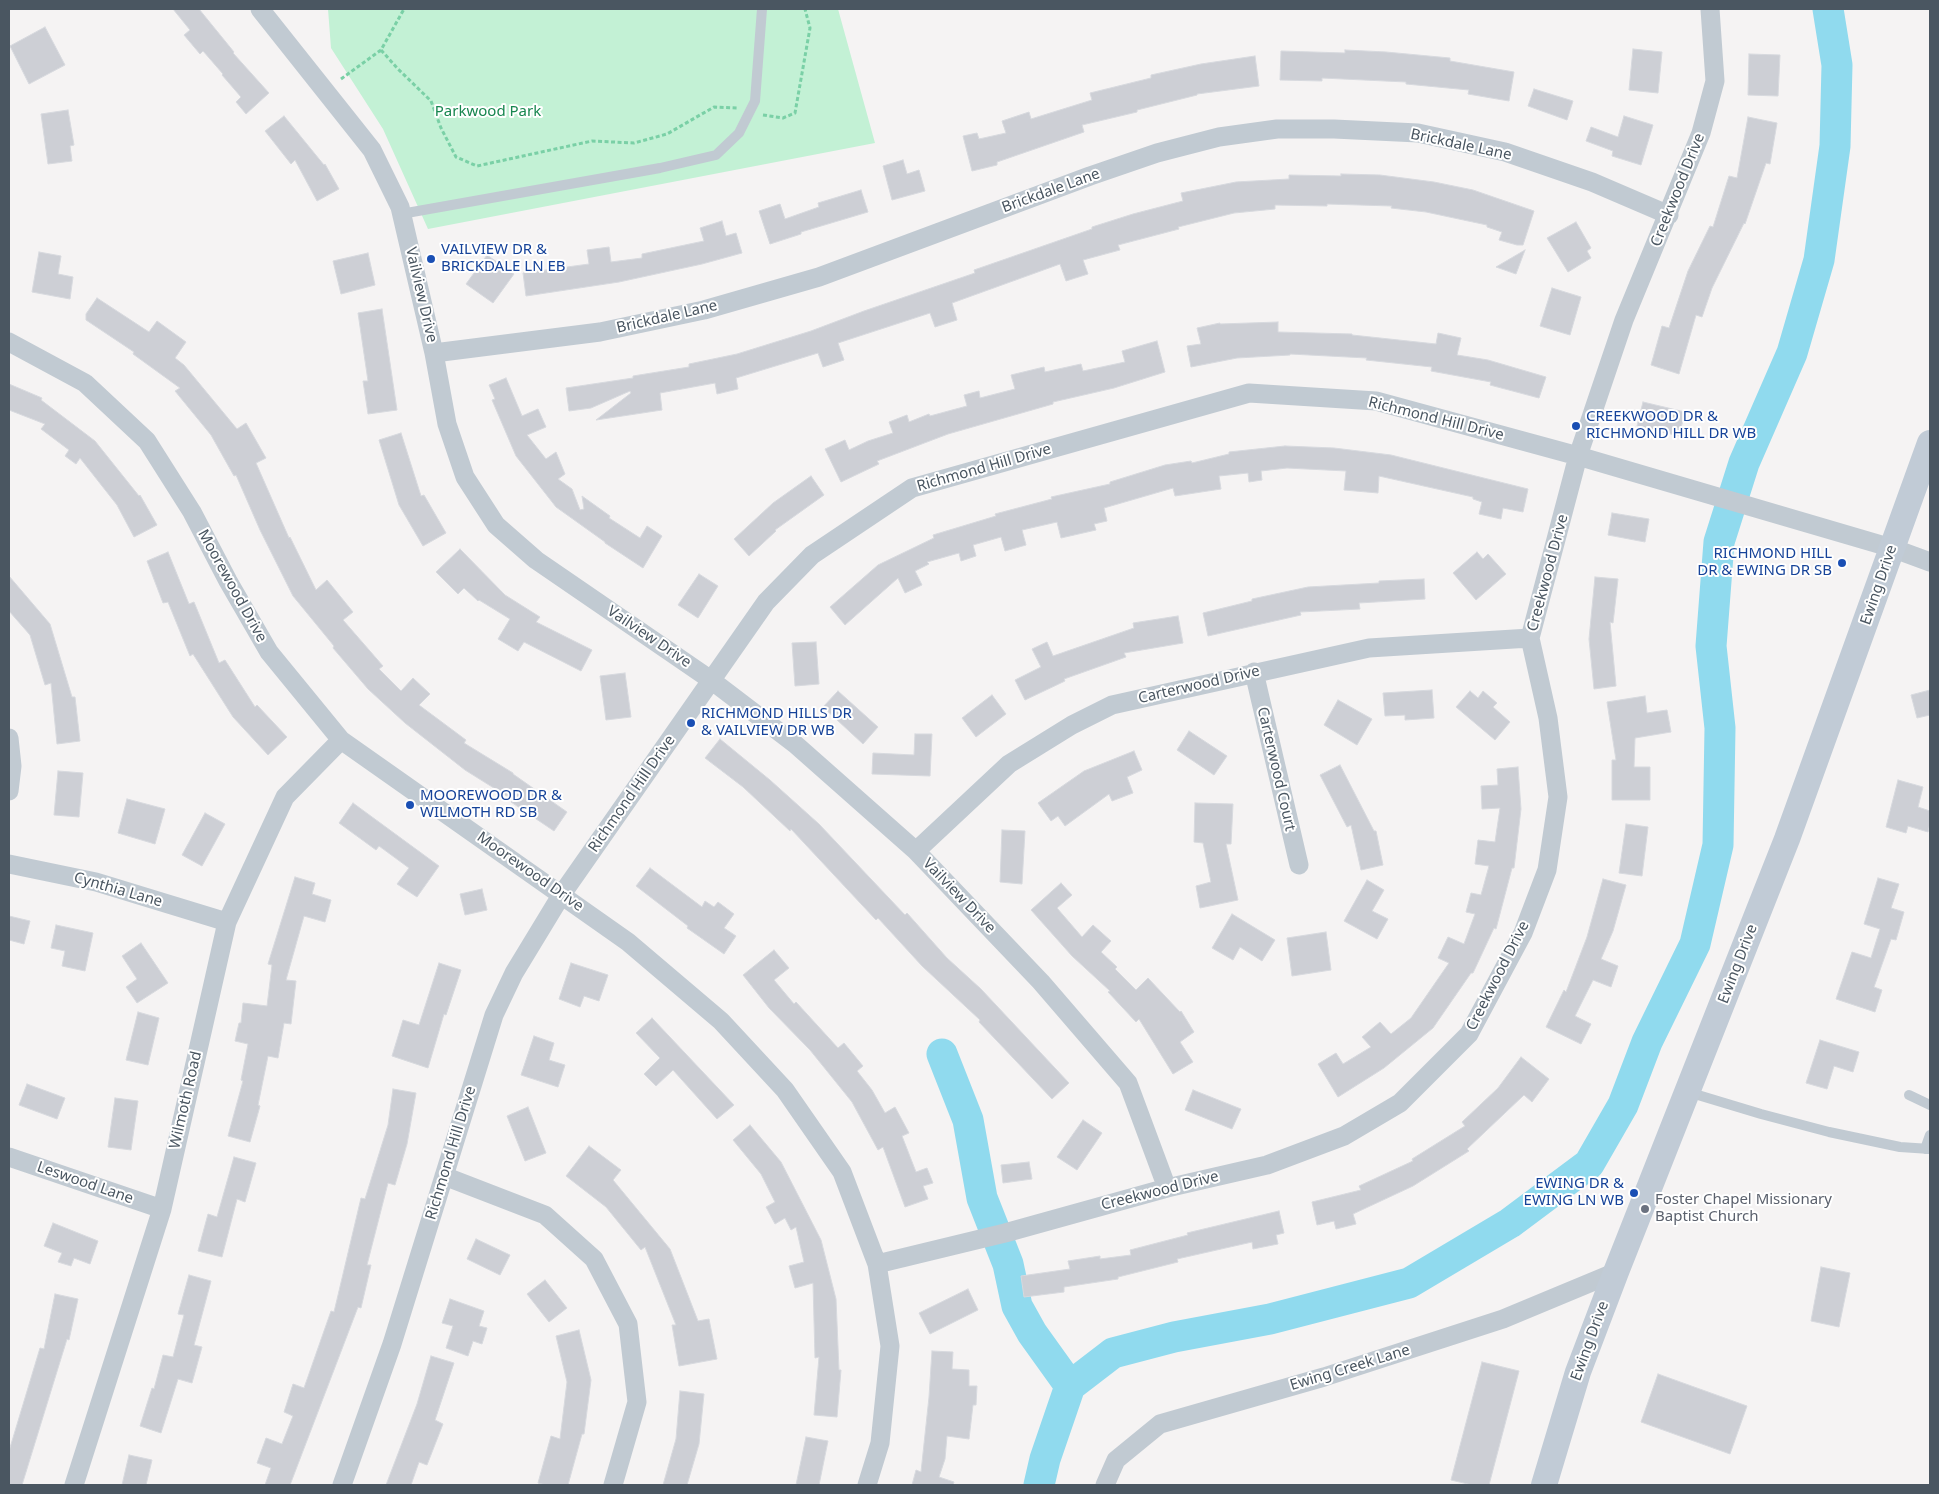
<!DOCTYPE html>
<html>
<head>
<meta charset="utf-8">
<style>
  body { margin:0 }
  #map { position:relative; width:1939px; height:1494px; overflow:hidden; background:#f5f3f3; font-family:"Noto Sans",sans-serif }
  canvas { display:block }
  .frame { position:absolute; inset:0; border:10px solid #4a5661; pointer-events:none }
</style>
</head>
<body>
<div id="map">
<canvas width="1939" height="1494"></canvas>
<div class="frame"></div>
</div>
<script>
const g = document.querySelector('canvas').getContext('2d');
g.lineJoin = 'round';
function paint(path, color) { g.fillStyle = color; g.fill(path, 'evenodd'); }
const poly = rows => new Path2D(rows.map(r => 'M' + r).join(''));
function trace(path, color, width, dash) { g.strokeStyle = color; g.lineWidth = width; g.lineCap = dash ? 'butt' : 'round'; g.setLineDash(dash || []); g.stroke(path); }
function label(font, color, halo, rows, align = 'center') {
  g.font = font + ' "Noto Sans",sans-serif'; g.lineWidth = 4; g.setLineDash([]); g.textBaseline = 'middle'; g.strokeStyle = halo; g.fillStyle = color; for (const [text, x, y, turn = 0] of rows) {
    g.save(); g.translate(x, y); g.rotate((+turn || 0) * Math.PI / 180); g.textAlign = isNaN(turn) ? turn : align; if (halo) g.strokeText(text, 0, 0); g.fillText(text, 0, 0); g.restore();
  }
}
const green = poly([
  [328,9,838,9,875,143,428,229,383,129,331,48]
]);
const river = poly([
  [942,1054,968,1120,982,1198,1008,1264,1017,1306,1032,1333,1070,1386],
  [1039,1485,1045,1459,1070,1386,1113,1353,1174,1337,1270,1319,1409,1283,1510,1223,1589,1164,1623,1105,1647,1042,1695,944,1718,845,1720,728,1711,646,1719,542,1744,463,1792,353,1819,260,1835,146,1837,65,1828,9]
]);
const building = poly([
  [173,9,199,9,234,52,233,53,269,93,246,114,236,102,241,97,222,75,223,74,203,51,200,54,184,35,190,30,173,9],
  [45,27,65,65,29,84,10,46,45,27],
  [1633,49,1662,52,1658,93,1629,90,1633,49],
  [1345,50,1386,52,1450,58,1450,61,1514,72,1509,101,1468,94,1469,90,1406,84,1406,82,1322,78,1322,81,1280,80,1281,51,1345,53,1345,50],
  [1749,54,1780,55,1778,96,1748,95,1749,54],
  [1255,56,1259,86,1197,94,1197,95,1137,110,1137,112,1082,125,1084,132,997,162,997,165,972,171,963,136,977,133,979,139,1006,133,1002,121,1029,112,1031,119,1092,100,1090,93,1151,78,1151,75,1201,64,1255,56],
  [1534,89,1573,101,1567,120,1528,106,1534,89],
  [68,110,74,145,70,146,72,161,48,164,41,114,68,110],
  [284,116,324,165,325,164,339,189,317,201,295,160,291,164,265,131,284,116],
  [1624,116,1653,125,1641,165,1612,156,1613,151,1586,141,1591,127,1618,137,1624,116],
  [1748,117,1777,123,1770,164,1766,163,1745,224,1744,223,1712,288,1702,317,1696,315,1679,374,1651,365,1662,326,1669,328,1688,271,1710,226,1713,227,1729,176,1737,178,1748,117],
  [903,160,907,174,919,170,925,191,892,200,883,166,903,160],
  [1341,174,1380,175,1434,182,1473,190,1534,211,1523,245,1517,245,1499,240,1502,232,1487,227,1487,225,1426,212,1391,208,1392,206,1327,204,1327,206,1275,205,1275,209,1234,213,1178,227,1179,229,1160,234,1118,245,1120,250,1083,260,1088,274,1066,281,1060,264,952,303,957,320,935,327,930,313,838,343,844,360,823,367,818,353,736,378,738,389,717,394,715,383,660,393,662,410,596,420,631,393,630,391,591,408,569,411,566,388,633,378,633,376,689,367,689,364,737,354,811,331,864,311,975,273,974,270,1092,229,1092,227,1133,214,1183,201,1181,193,1236,182,1289,179,1289,175,1341,176,1341,174],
  [861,190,868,212,801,232,801,234,770,244,759,211,780,204,785,219,819,207,818,203,861,190],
  [722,221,726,236,736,233,742,253,702,264,619,282,526,296,523,273,589,264,587,250,609,247,611,262,642,258,642,254,704,241,700,228,722,221],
  [1576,222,1591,248,1587,251,1591,258,1568,272,1547,238,1576,222],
  [1525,250,1516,274,1496,267,1525,250],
  [39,252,61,256,58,274,73,277,70,299,32,292,39,252],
  [368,253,375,285,341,294,333,261,368,253],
  [487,255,514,274,493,303,466,284,487,255],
  [1552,288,1581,297,1570,335,1540,326,1552,288],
  [97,298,149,332,157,321,186,342,175,358,184,365,237,429,246,423,266,458,256,463,289,538,290,537,316,590,327,580,353,612,343,620,383,666,379,669,401,691,413,678,430,694,419,705,466,740,464,743,513,773,513,774,567,812,554,831,511,802,513,800,465,770,405,723,368,689,333,648,334,646,293,596,260,530,236,475,234,476,211,435,175,391,180,388,133,354,134,352,86,320,86,314,97,298],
  [382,309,397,410,368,414,363,381,368,381,358,313,382,309],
  [1278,322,1278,332,1352,334,1352,335,1436,344,1438,333,1461,338,1457,355,1488,360,1546,377,1539,398,1490,385,1491,382,1431,371,1432,367,1366,360,1367,358,1290,354,1290,355,1237,358,1191,367,1187,346,1201,344,1197,328,1220,323,1220,324,1278,322],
  [1157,341,1165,372,1114,388,1053,402,1053,404,948,434,877,461,879,464,841,482,825,449,845,440,849,450,868,441,893,433,889,422,907,415,909,422,929,414,930,416,967,406,964,395,979,391,980,398,1015,389,1011,375,1044,367,1045,372,1081,364,1083,371,1125,362,1122,351,1157,341],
  [506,378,522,416,538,409,546,427,527,435,546,459,556,452,565,474,558,479,572,489,580,510,584,509,582,496,610,516,609,518,640,538,647,526,662,536,643,568,605,543,605,542,556,507,516,456,492,400,495,399,489,385,506,378],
  [9,384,42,398,41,400,95,441,139,496,140,495,157,525,134,537,117,505,80,458,76,464,65,456,69,450,41,429,45,424,9,410,9,384],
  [1643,402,1685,412,1679,436,1637,426,1643,402],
  [401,433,421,496,424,495,446,533,423,546,399,505,379,440,401,433],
  [1285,446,1334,448,1391,455,1528,489,1523,512,1503,508,1501,519,1479,514,1482,502,1473,499,1473,497,1379,476,1378,493,1344,490,1346,471,1287,468,1261,471,1262,480,1249,482,1248,473,1219,476,1221,489,1175,496,1173,488,1104,508,1107,521,1094,524,1096,530,1061,538,1057,522,1022,530,1026,545,1005,551,1001,537,973,545,976,556,961,561,959,553,927,562,929,564,915,571,922,585,905,593,898,578,845,625,830,607,878,565,934,538,933,535,996,516,995,514,1052,499,1051,497,1110,484,1110,482,1165,465,1191,461,1192,463,1229,454,1229,452,1285,446],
  [811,476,824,495,775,530,776,531,749,556,734,539,773,503,811,476],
  [1612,513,1649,519,1645,542,1608,535,1612,513],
  [460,549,505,595,540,617,536,622,592,650,581,671,524,642,518,651,498,639,510,619,479,600,478,601,464,588,458,594,436,572,460,549],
  [168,552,189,604,194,602,219,663,225,660,255,707,257,705,287,737,268,755,233,717,193,654,190,656,168,602,163,603,147,561,168,552],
  [1477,552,1483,559,1488,554,1506,574,1476,600,1453,573,1477,552],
  [699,574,718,586,698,618,678,605,699,574],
  [9,576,50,624,72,697,75,697,80,741,57,744,51,683,45,685,30,635,9,611,9,576],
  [1595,577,1618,579,1613,623,1610,622,1616,686,1594,689,1589,639,1595,577],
  [1424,579,1425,599,1359,603,1360,609,1300,612,1301,615,1208,636,1203,613,1252,601,1252,599,1308,587,1379,583,1379,581,1424,579],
  [1178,616,1183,643,1124,653,1126,657,1064,679,1065,681,1025,700,1015,680,1041,667,1032,649,1047,642,1053,656,1134,628,1133,623,1178,616],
  [816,642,819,684,795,686,792,643,816,642],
  [625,673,631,717,606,720,600,676,625,673],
  [1432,690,1434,718,1405,720,1405,715,1385,716,1383,693,1432,690],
  [1930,690,1930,715,1917,718,1911,695,1930,690],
  [838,691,878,727,863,744,823,707,838,691],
  [1470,691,1478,698,1483,691,1497,703,1493,707,1510,722,1495,740,1456,707,1470,691],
  [992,695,1006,714,976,737,962,718,992,695],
  [1645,696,1647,713,1667,710,1671,732,1635,738,1634,767,1650,767,1650,800,1612,800,1612,760,1616,760,1607,702,1645,696],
  [1338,700,1372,719,1357,745,1324,725,1338,700],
  [1189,731,1227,756,1214,775,1177,750,1189,731],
  [915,734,932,734,930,776,872,774,873,753,914,755,915,734],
  [720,739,770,780,819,824,905,915,907,913,947,958,981,989,1069,1083,1052,1099,979,1022,980,1020,922,966,878,918,876,920,791,829,790,831,743,787,705,758,720,739],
  [1134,751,1142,770,1127,777,1133,793,1112,801,1109,794,1065,826,1058,816,1051,821,1038,803,1084,771,1134,751],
  [1340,765,1374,831,1376,831,1383,865,1361,870,1351,825,1347,827,1320,775,1340,765],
  [1518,767,1521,809,1514,868,1512,868,1496,929,1494,928,1473,973,1471,973,1433,1028,1384,1068,1338,1097,1318,1064,1336,1053,1343,1064,1371,1047,1362,1037,1380,1022,1391,1034,1411,1018,1449,963,1438,958,1448,937,1464,944,1475,914,1466,912,1471,893,1481,895,1489,866,1475,864,1478,840,1495,842,1500,808,1482,809,1481,786,1498,785,1497,769,1518,767],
  [58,771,83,773,79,817,54,815,58,771],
  [1898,780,1923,787,1918,807,1930,811,1930,823,1928,832,1908,826,1906,833,1886,827,1898,780],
  [127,799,165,809,155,844,118,833,127,799],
  [353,803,439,866,417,897,397,884,409,868,379,846,376,850,339,823,353,803],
  [1195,803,1233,804,1231,844,1226,844,1238,900,1200,908,1196,886,1211,882,1203,843,1194,842,1195,803],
  [205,813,225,824,202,866,182,855,205,813],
  [1626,824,1648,827,1642,876,1619,873,1626,824],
  [1002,830,1025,831,1022,884,1000,882,1002,830],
  [650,868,702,907,705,901,714,907,718,902,734,914,724,928,736,936,724,954,687,928,688,926,636,886,650,868],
  [295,877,315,883,312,894,331,900,325,922,304,916,286,980,296,981,291,1024,284,1023,278,1058,268,1056,258,1105,260,1106,250,1142,228,1136,243,1081,241,1080,248,1044,235,1041,239,1023,241,1023,243,1003,267,1006,272,965,268,964,295,877],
  [1878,878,1899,884,1891,908,1904,912,1896,940,1891,939,1874,987,1882,990,1875,1012,1836,999,1852,952,1871,958,1880,929,1864,924,1878,878],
  [1603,879,1626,885,1613,931,1601,959,1618,966,1611,987,1593,980,1575,1016,1591,1024,1581,1044,1546,1027,1564,990,1566,992,1587,937,1603,879],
  [1367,880,1384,890,1372,911,1388,919,1377,939,1344,921,1367,880],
  [1061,883,1072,895,1057,908,1082,937,1093,925,1111,941,1101,952,1117,967,1115,969,1136,990,1148,978,1180,1012,1181,1011,1194,1032,1180,1042,1193,1062,1173,1074,1139,1019,1136,1022,1108,992,1110,991,1072,956,1031,910,1061,883],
  [482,889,487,910,465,915,460,894,482,889],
  [1232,914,1275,940,1262,961,1240,947,1233,960,1212,948,1232,914],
  [9,916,30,921,24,944,9,940,9,916],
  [56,925,93,933,85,971,62,966,65,951,51,948,56,925],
  [1326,932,1331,970,1292,976,1287,938,1326,932],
  [141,943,168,983,137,1003,126,987,137,979,122,956,141,943],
  [774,950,789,968,774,980,794,1004,796,1002,838,1048,844,1043,863,1066,857,1071,872,1090,885,1113,895,1107,909,1133,902,1136,916,1172,927,1168,933,1183,923,1186,928,1199,905,1207,883,1147,878,1150,852,1102,810,1050,769,1008,743,975,774,950],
  [439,963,461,970,446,1015,444,1014,428,1068,392,1056,403,1020,419,1025,439,963],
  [571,963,608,975,599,1001,584,996,580,1007,559,999,571,963],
  [138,1012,159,1018,148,1065,126,1060,138,1012],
  [652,1018,734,1105,717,1119,673,1070,656,1086,644,1074,660,1058,636,1033,652,1018],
  [534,1036,554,1043,549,1060,565,1065,558,1087,521,1075,534,1036],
  [1820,1040,1859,1052,1853,1072,1834,1066,1827,1089,1806,1083,1820,1040],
  [1521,1057,1549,1079,1532,1102,1524,1095,1467,1149,1469,1151,1413,1186,1353,1214,1356,1224,1336,1229,1334,1221,1317,1225,1312,1202,1361,1190,1359,1186,1413,1161,1412,1159,1465,1126,1462,1122,1498,1088,1521,1057],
  [27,1084,65,1098,57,1119,19,1105,27,1084],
  [393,1089,416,1093,407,1144,395,1185,388,1183,367,1265,371,1265,361,1308,358,1307,290,1485,265,1485,271,1468,257,1463,266,1438,282,1444,293,1416,284,1412,293,1384,304,1388,331,1311,334,1312,361,1198,365,1199,388,1125,393,1089],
  [1193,1090,1241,1109,1232,1129,1185,1110,1193,1090],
  [115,1098,138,1101,131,1150,108,1147,115,1098],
  [528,1107,546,1153,525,1161,507,1116,528,1107],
  [1083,1120,1102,1133,1077,1170,1057,1157,1083,1120],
  [750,1125,781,1162,821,1240,836,1299,839,1370,841,1370,837,1417,814,1415,819,1357,815,1358,813,1283,795,1288,789,1266,804,1262,796,1227,791,1230,785,1218,775,1224,766,1207,775,1202,761,1174,733,1140,750,1125],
  [589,1146,621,1170,613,1180,670,1249,698,1321,709,1319,717,1359,679,1366,672,1325,676,1325,645,1247,641,1250,606,1207,566,1176,589,1146],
  [234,1157,256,1163,245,1202,237,1199,222,1257,198,1251,208,1214,217,1217,234,1157],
  [1029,1162,1032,1179,1003,1183,1001,1165,1029,1162],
  [1279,1211,1284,1233,1276,1235,1278,1244,1253,1249,1252,1242,1177,1259,1178,1262,1118,1277,1118,1279,1064,1287,1064,1292,1024,1297,1021,1276,1070,1269,1068,1261,1100,1256,1100,1259,1131,1255,1130,1250,1188,1235,1187,1233,1279,1211],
  [53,1223,98,1241,90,1264,74,1258,71,1266,58,1262,62,1253,44,1246,53,1223],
  [476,1239,510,1255,500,1275,467,1259,476,1239],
  [1821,1267,1850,1273,1839,1327,1811,1321,1821,1267],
  [189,1275,211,1281,194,1345,202,1347,192,1383,178,1379,161,1433,140,1426,152,1388,154,1389,163,1355,173,1357,184,1315,178,1314,189,1275],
  [545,1280,567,1308,549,1322,527,1294,545,1280],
  [968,1289,978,1310,930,1334,919,1313,968,1289],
  [55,1294,78,1299,69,1340,67,1339,22,1485,9,1485,9,1451,40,1348,44,1349,55,1294],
  [450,1299,484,1311,479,1326,487,1328,482,1344,473,1341,468,1356,446,1348,453,1326,442,1323,450,1299],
  [579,1330,591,1380,584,1434,582,1434,568,1485,546,1485,538,1483,551,1436,560,1439,567,1382,556,1336,579,1330],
  [932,1351,953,1352,952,1369,969,1370,969,1386,977,1386,976,1405,973,1405,969,1439,947,1436,945,1459,939,1477,954,1482,953,1485,912,1485,916,1470,921,1472,929,1397,932,1351],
  [431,1356,454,1363,435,1420,443,1424,427,1465,419,1462,411,1485,386,1485,417,1404,431,1356],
  [1482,1362,1519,1371,1489,1485,1472,1485,1451,1480,1482,1362],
  [1658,1374,1747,1406,1730,1454,1641,1422,1658,1374],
  [680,1391,704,1394,699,1444,687,1485,663,1485,676,1439,680,1391],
  [806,1437,828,1441,819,1485,796,1485,806,1437],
  [129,1455,152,1460,146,1485,122,1485,129,1455]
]);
const path = poly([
  [381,50,398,69,431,101,441,128,456,157,477,166,592,141,634,143,667,134,714,107,737,108],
  [341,79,381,50,404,9],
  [763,115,783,118,795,113,810,28,805,9]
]);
const lane = poly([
  [401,214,660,168,716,155,739,133,755,101,762,9],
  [1688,1092,1761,1114,1829,1132,1900,1147,1930,1149],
  [1909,1095,1930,1105],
  [1925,1149,1930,1135]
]);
const street = poly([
  [260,9,372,150,400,207,434,353,447,424,465,477,496,525,536,560,711,680,795,744,916,851,1041,982,1128,1083,1167,1188],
  [9,342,85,383,147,441,192,512,228,581,269,652,341,740,628,942,721,1021,785,1090,842,1172,877,1264,890,1346,880,1443,867,1485],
  [434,353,600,332,704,310,819,277,1090,176,1157,153,1219,137,1277,129,1334,129,1418,133,1505,152,1592,182,1669,215],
  [1254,672,1299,865],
  [9,738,12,766,9,791],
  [916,851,1009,764,1072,725,1112,705,1369,648,1530,638],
  [9,864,96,882,227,922],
  [9,1157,162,1209],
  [444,1176,545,1215,594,1259,628,1324,637,1402,613,1485],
  [877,1264,1005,1233,1167,1188,1267,1165,1344,1136,1400,1103,1469,1034,1523,933,1547,870,1558,797,1548,718,1530,638,1578,456,1624,320,1701,133,1715,81,1710,9],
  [74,1485,162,1209,227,922,285,797,341,740],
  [342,1485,392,1344,494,1015,514,973,562,894,766,602,812,555,912,488,1249,393,1376,401,1578,456,1892,548,1930,562],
  [1105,1485,1116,1460,1160,1424,1324,1377,1503,1319,1616,1272]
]);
const secondary = poly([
  [1544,1485,1578,1372,1616,1272,1787,839,1930,443]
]);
const markers = [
  [431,259,5,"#1a4fb4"],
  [1576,426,5,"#1a4fb4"],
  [1842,563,5,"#1a4fb4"],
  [691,723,5,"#1a4fb4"],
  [410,805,5,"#1a4fb4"],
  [1634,1193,5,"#1a4fb4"],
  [1645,1209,5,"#6b7280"]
];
const parkNames = [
  ["Parkwood Park",488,112]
];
const streetNames = [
  ["Brickdale Lane",1461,145,12],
  ["Creekwood Drive",1678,190,-68],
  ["Brickdale Lane",1051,191,-20],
  ["Vailview Drive",421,295,77],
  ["Brickdale Lane",667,317,-13],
  ["Richmond Hill Drive",1436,419,14],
  ["Richmond Hill Drive",984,468,-16],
  ["Creekwood Drive",1548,573,-75],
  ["Ewing Drive",1879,585,-71],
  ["Moorewood Drive",232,586,61],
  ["Vailview Drive",649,637,34],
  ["Carterwood Drive",1199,685,-13],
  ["Carterwood Court",1276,769,77],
  ["Richmond Hill Drive",632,794,-55],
  ["Moorewood Drive",530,872,35],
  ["Cynthia Lane",118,890,16],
  ["Vailview Drive",959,896,46],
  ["Ewing Drive",1738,964,-69],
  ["Creekwood Drive",1498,976,-63],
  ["Wilmoth Road",186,1100,-77],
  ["Richmond Hill Drive",451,1153,-73],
  ["Leswood Lane",85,1183,19],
  ["Creekwood Drive",1160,1191,-14],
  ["Ewing Drive",1590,1341,-70],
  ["Ewing Creek Lane",1350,1368,-17]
];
const transitNames = [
  ["VAILVIEW DR &",441,250],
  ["BRICKDALE LN EB",441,267],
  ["CREEKWOOD DR &",1586,417],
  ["RICHMOND HILL DR WB",1586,434],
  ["RICHMOND HILL",1832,554,"right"],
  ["DR & EWING DR SB",1832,571,"right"],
  ["RICHMOND HILLS DR",701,714],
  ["& VAILVIEW DR WB",701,731],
  ["MOOREWOOD DR &",420,796],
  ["WILMOTH RD SB",420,813],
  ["EWING DR &",1624,1184,"right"],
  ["EWING LN WB",1624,1201,"right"]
];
const worshipNames = [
  ["Foster Chapel Missionary",1655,1200],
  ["Baptist Church",1655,1217]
];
paint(green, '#c3f1d5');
trace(river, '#90daee', 31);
paint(building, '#cdcfd5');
trace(building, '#d7d9de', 1);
trace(path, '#7ad0a6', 3, [4, 2.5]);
trace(lane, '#c1cad2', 10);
trace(street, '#c1cad2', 19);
trace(secondary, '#c1cbd6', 26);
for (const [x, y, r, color] of markers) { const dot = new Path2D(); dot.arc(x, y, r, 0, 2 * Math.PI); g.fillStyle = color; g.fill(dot); trace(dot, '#fff', 2); }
label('15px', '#17864f', '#fff', parkNames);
label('15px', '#4a5661', '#fff', streetNames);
label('15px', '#164399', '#fff', transitNames, 'left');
label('15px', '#5b616d', '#fff', worshipNames, 'left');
</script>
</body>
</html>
